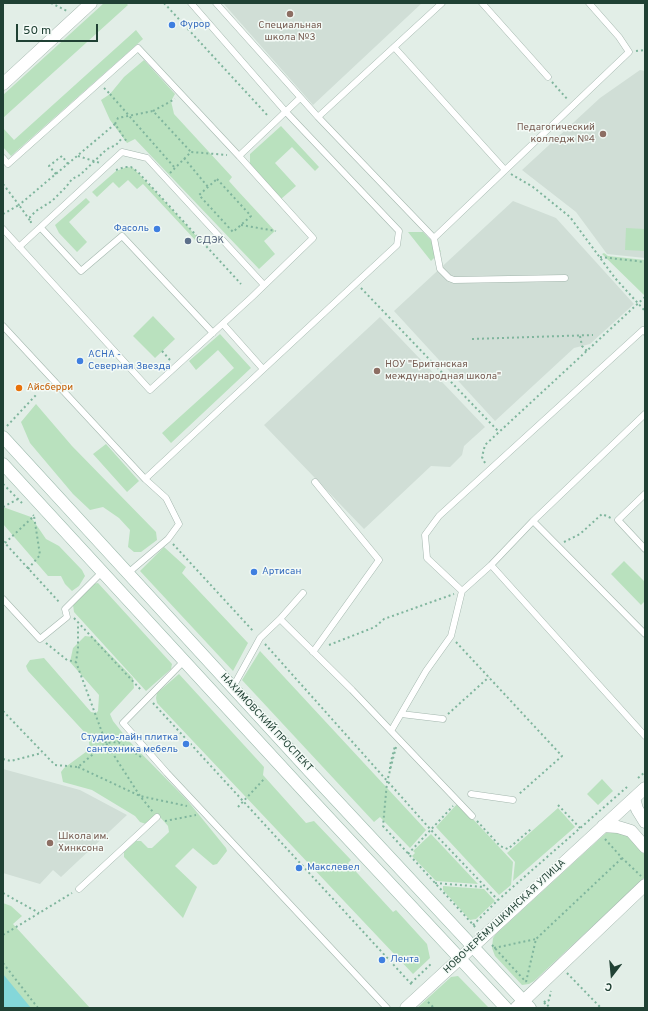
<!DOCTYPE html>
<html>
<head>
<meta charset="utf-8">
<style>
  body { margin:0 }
  #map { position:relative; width:648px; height:1011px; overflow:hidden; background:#e2eee7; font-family:Overpass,sans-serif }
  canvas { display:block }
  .frame { position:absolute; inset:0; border:4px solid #204134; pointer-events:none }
  .north { position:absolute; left:592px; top:955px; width:40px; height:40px; -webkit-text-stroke:3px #f3faf6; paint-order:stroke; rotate:196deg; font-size:11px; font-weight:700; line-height:16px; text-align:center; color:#204134 }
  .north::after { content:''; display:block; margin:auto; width:14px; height:18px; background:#204134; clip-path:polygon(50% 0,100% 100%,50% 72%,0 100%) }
  .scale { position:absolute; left:16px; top:24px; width:82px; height:18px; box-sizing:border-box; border:2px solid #204134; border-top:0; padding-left:5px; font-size:12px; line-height:14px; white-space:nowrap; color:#204134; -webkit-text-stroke:3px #f3faf6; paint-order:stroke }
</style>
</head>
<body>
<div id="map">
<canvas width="648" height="1011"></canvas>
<div class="frame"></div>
<div class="north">С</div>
<div class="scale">50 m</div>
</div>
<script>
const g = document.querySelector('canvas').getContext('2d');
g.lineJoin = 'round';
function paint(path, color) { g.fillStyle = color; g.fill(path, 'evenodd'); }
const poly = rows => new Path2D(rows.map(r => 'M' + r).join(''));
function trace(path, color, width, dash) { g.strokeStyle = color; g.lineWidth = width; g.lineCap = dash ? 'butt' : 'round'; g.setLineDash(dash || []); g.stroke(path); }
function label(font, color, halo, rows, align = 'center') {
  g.font = font + ' Overpass,sans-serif'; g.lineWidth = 3; g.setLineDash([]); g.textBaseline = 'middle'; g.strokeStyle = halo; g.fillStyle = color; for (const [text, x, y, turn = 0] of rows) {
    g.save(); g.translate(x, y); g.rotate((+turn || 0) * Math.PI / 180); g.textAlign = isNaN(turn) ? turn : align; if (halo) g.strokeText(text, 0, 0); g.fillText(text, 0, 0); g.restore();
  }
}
const built = poly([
  [223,3,422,3,313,105],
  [640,70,645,71,645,258,607,254,576,212,522,170,600,98],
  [513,201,556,218,634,304,590,344,574,348,495,421,394,311],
  [380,317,485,427,464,446,462,455,450,467,431,466,364,529,264,425],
  [3,769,80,790,127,815,61,877,53,870,40,884,3,873]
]);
const green = poly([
  [104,3,126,3,128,5,3,118,3,95],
  [136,30,143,39,11,156,3,147,3,128,14,140],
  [144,60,175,94,171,101,174,114,232,177,229,181,237,190,275,231,264,241,275,254,259,269,135,139,127,143,110,120,101,100,110,94,124,77],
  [281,126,319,167,315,171,292,147,275,163,296,186,281,199,250,164,250,154],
  [127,167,133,168,136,171,154,190,200,240,197,242,143,184,137,189,128,180,119,188,113,182,97,197,92,192,116,171],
  [86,198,90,202,69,222,87,242,77,252,59,233,55,225],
  [626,228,645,229,645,251,625,250],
  [408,232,423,232,441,251,431,261],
  [604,253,608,256,645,260,645,296,602,254],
  [153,316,175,339,155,358,133,336],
  [220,334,251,368,171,443,162,433,234,368,218,350,196,370,189,361],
  [36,404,72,446,156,532,157,540,141,552,134,552,128,547,130,530,119,518,103,507,90,510,73,494,30,443,21,422],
  [106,444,139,481,127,492,93,454],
  [3,507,31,517,46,539,59,546,82,570,85,576,79,586,72,591,65,584,61,576,48,576,3,524],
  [164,547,186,567,182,573,248,643,233,671,140,571],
  [624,561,645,582,645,601,641,605,611,574],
  [98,583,172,664,171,669,146,691,74,612,73,605,93,584],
  [85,636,93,637,133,678,134,688,110,714,113,721,129,741,187,800,226,848,227,851,217,864,213,865,193,848,175,866,197,887,183,918,124,857,124,852,136,841,141,841,148,848,152,848,169,832,168,826,160,817,154,817,146,824,140,822,135,816,92,790,63,782,61,772,64,768,90,749,88,736,28,671,26,666,30,660,44,658,91,712,96,713,98,711,99,695,70,662,73,648],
  [260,651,426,830,410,848,380,817,374,822,242,680],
  [179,674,264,767,263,775,306,823,314,821,351,860,348,863,393,912,396,910,427,944,430,958,413,974,157,703,156,698,157,693],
  [602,779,613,791,598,805,587,794],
  [458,803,513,862,511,885,499,895,436,827],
  [558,808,575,827,513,881,515,862,507,853],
  [607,832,615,832,630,837,645,855,645,877,534,981,529,984,522,985,495,956,492,948,493,938,496,934],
  [431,834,478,884,436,881,412,856,415,853,413,851],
  [443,886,484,889,495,901,476,919,470,920,443,890],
  [3,903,11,906,22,916,13,924,90,1008,3,1008],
  [458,976,489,1008,417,1008,451,977]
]);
const water = poly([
  [3,974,31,1008,3,1008]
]);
const path = poly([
  [51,3,67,11],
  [164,3,269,117],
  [636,51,645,50],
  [552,82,568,100],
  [104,88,110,94],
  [110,94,175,168],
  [153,111,175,99],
  [115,124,118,118,153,111,191,152],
  [78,156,100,163],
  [184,158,208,187],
  [116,170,125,167,131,167,138,172,241,284],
  [170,173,191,152,227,155],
  [56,174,49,166,62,156,68,164],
  [511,174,533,187,570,217,615,278,645,311],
  [217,179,251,216,233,232,199,195,217,179],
  [3,184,19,205,115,124,127,142],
  [3,214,19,205,31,222],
  [31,223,30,217,36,211,52,201,66,187,72,179,80,175,107,149,116,145,123,137],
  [241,225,276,231],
  [600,257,645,262],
  [361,288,499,432],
  [580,336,582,346,587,351],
  [472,339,593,335],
  [162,351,170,360],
  [7,426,36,395],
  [485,463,482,457,485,445,645,297],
  [3,484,22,503],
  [3,507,18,499],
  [3,541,60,603],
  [564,542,580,534,602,514,611,518],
  [5,543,34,516,33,515],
  [173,544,254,632],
  [28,569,40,555,34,516],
  [74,618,142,691],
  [456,642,562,756,518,795],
  [46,643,67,660,76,662],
  [265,644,431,830,498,900],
  [329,645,375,627,384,619,454,594],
  [153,703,413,986],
  [3,711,55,765,78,767,106,743,76,662,78,648,78,624],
  [448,714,489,677],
  [118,742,123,735],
  [396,747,387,782,383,826,477,929],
  [141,757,118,742,106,743,140,796,153,812],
  [3,759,11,761,42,753],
  [78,767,140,796,187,806],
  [390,769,390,765,395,746],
  [638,778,645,772],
  [558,805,580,828],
  [238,807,265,778],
  [165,821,196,815],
  [477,821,500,846,508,849,531,829],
  [605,839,622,858,641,876],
  [408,854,453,806],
  [435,883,484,887],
  [3,893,39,913],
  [473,925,498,900,627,787],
  [3,935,72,893],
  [492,945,526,982],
  [494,948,536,939],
  [3,963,38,1008],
  [567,973,601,1008],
  [526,982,536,939,622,858],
  [411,983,432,963],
  [544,1001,550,1008],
  [428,1002,434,1008],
  [544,1004,549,1000,551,991]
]);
const service = poly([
  [216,3,318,117,442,3],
  [482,3,548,77],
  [394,47,505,170],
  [318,117,434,238,629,52,619,37,589,3],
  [3,158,8,164,138,48,239,156],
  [41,228,81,271,122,236,213,333],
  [3,229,150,390,252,297,313,238,239,156,300,98],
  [434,238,440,269,449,278,454,280,565,278],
  [19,247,122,152,147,158,264,285],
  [223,324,263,369],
  [3,326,145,479],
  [645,494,618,520,645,549],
  [533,521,645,634],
  [491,565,645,736],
  [128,573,168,539,179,524,166,498,145,479,397,245,399,231,286,112,191,3],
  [462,591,427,558,425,535,439,516,643,330,645,332],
  [3,599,40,639,67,617,65,609,102,572],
  [280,619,352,690,472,816],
  [313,652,379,560,315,482],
  [184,661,123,723,167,773,387,1008],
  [233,687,260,638,280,619,303,593],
  [401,714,443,719],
  [391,731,426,671,451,636,462,591,491,565,533,521,645,414],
  [471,794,513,800],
  [79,889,157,817]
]);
const minor = poly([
  [3,84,91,3]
]);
const tertiary = poly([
  [634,798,637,809,645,822],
  [603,826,618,827,631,831,645,847],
  [406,1008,645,788],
  [516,1008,645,885]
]);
const secondary = poly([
  [3,437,324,787,530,1008],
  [3,464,312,800,506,1008]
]);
const markers = [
  [290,14,4,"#8d6e63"],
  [172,25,4,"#3f7fe0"],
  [603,134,4,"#8d6e63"],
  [157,229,4,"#3f7fe0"],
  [188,241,4,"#5c6f8a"],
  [80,361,4,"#3f7fe0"],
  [377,371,4,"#8d6e63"],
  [19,388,4,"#e8710a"],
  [254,572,4,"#3f7fe0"],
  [186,744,4,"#3f7fe0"],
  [50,843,4,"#8d6e63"],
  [299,868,4,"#3f7fe0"],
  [382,960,4,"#3f7fe0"]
];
const shopNames = [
  ["Фурор",180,25],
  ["Фасоль",149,229,"right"],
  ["АСНА -",88,355],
  ["Северная Звезда",88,367],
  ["Артисан",262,572],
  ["Студио-лайн плитка",178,738,"right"],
  ["сантехника мебель",178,750,"right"],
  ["Макслевел",307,868],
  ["Лента",390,960]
];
const educationNames = [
  ["Специальная",290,26,"center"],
  ["школа №3",290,38,"center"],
  ["Педагогический",595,128,"right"],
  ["колледж №4",595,140,"right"],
  ["НОУ \"Британская",385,365],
  ["международная школа\"",385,377],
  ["Школа им.",58,837],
  ["Хинксона",58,849]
];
const serviceNames = [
  ["СДЭК",196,241]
];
const foodNames = [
  ["Айсберри",27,388]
];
const streetNames = [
  ["НАХИМОВСКИЙ ПРОСПЕКТ",266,723,47],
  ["НОВОЧЕРЁМУШКИНСКАЯ УЛИЦА",505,917,-43]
];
paint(built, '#d0ded6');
paint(green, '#b9e1be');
paint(water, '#84d7d9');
trace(service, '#a4b7ae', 7);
trace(minor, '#a4b7ae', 13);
trace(tertiary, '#a4b7ae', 13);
trace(secondary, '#9fbbae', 13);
trace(path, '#7fb59d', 2, [2, 3]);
trace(service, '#fff', 6);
trace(minor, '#fff', 12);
trace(tertiary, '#fff', 12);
trace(secondary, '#fff', 12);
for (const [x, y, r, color] of markers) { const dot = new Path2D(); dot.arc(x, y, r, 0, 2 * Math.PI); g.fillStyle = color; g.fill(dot); trace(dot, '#f3faf6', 1.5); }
label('10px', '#366cbe', '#f3faf6', shopNames, 'left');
label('10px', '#785e54', '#f3faf6', educationNames, 'left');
label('10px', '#4e5e75', '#f3faf6', serviceNames, 'left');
label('10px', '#c56008', '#f3faf6', foodNames, 'left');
label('10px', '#204134', '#f3faf6', streetNames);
</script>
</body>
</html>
